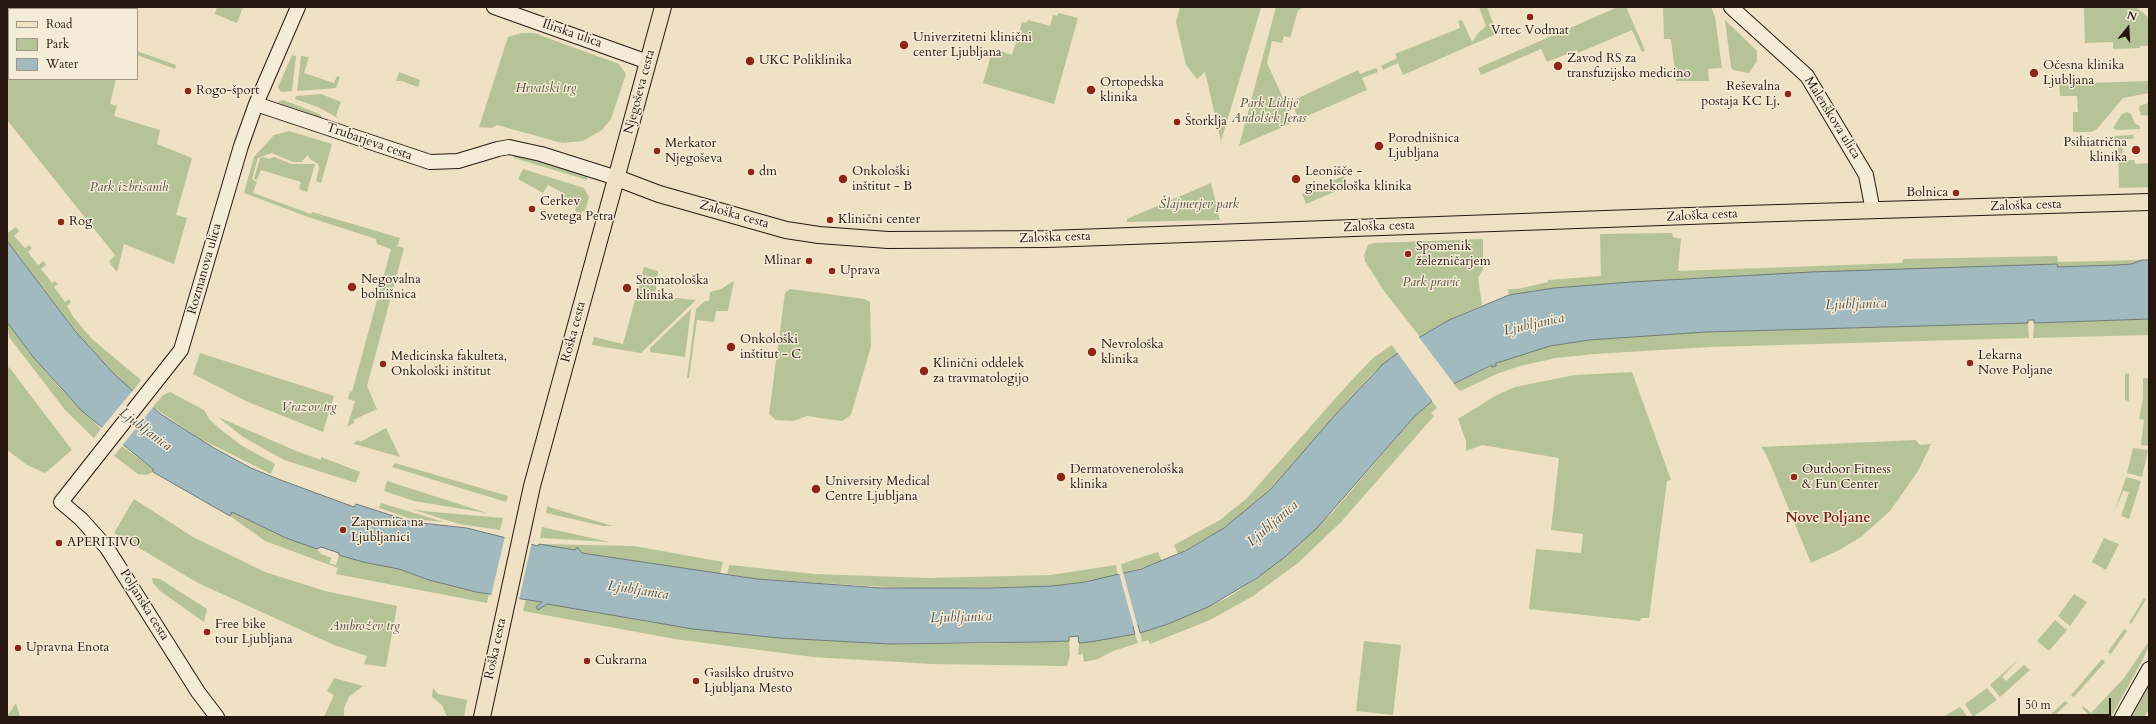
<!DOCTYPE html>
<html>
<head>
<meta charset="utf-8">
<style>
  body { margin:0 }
  #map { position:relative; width:2156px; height:724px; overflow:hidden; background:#efe1c3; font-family:Cardo,serif }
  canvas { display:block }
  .frame { position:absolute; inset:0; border:8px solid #261811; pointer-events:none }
  .legend { position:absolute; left:8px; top:8px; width:130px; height:72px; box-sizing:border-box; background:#f5ecd8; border:1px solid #a29788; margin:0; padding:5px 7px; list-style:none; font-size:12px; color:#261811 }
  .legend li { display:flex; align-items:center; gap:8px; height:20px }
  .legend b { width:20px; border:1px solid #a29788 }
  .north { position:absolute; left:2108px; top:8px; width:40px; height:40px; -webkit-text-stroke:3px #f5ecd8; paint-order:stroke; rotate:18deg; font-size:11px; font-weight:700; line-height:16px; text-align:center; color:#261811 }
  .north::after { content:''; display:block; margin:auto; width:14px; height:18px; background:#261811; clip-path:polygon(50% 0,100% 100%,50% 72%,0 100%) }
  .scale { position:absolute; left:2018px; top:698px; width:93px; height:18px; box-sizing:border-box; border:2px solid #261811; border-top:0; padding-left:5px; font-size:12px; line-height:14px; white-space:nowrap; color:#261811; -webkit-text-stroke:3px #f5ecd8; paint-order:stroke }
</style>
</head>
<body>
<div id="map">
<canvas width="2156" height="724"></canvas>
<div class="frame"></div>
<ul class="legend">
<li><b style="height:5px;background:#efe1c3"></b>Road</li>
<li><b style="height:11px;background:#b6c396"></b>Park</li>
<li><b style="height:11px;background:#a0babf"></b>Water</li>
</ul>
<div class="north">N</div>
<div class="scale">50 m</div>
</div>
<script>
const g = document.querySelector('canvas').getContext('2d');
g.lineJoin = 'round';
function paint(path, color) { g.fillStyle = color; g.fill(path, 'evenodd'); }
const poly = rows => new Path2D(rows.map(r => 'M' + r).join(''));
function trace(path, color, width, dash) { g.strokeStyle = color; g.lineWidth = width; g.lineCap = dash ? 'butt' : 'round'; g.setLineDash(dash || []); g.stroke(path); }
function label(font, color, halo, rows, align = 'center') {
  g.font = font + ' Cardo,serif'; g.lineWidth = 3; g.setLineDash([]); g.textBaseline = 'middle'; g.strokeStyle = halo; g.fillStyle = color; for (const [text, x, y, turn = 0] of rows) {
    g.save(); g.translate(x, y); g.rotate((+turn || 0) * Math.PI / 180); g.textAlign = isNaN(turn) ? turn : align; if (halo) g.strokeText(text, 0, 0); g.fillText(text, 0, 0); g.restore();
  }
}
const green = poly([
  [217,7,243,7,237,23,215,14],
  [1180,7,1261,8,1221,141,1205,72,1197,79,1186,65,1176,22],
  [1276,7,1305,7,1298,10,1290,38,1284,36,1282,43,1272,41,1267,63,1294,122,1239,146],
  [1479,7,1487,7,1496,30,1507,26,1510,28,1403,75,1398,63,1383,70,1381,66,1397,58,1395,54,1460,28,1458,21,1462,20,1472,42,1479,32,1486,26],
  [1618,7,1626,7,1645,50,1642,52,1632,30,1578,53,1577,50,1547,62,1541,49,1481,75,1478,68],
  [1663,7,1711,7,1715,17,1722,68,1708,69,1709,81,1676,81,1671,39,1664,39],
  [2084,7,2136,7,2149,18,2149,46,2140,46,2140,48,2113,49,2113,42,2085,43],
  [1059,13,1078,18,1054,104,983,83,993,48,1012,55,1022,22,1026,23,1028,20,1050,26,1053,15,1057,16],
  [1725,20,1757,51,1757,61,1749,73,1733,70,1731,67],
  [7,24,9,25,9,79,116,79,110,104,117,106,114,116,160,130,157,144,192,158,176,215,187,218,174,264,124,244,117,272,109,262,115,255,7,120],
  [522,33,534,33,619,64,626,74,611,119,602,130,583,141,562,143,497,125,492,128,479,127,508,37],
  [137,51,176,65,175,69,137,55],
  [292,55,296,56,292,91,281,92,278,87],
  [301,56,309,57,304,73,334,83,337,76,340,77,336,88,297,91],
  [1376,68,1378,72,1362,78,1367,90,1298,120,1292,101,1358,70,1360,74],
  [399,72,420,80,418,87,402,81,396,81],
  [2149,81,2149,93,2123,98,2097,129,2091,132,2073,132,2073,112,2078,112,2077,96,2060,96,2059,84],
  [321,94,341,102,336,115,338,118,318,107,295,99,296,96],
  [283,100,317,113,322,116,321,118,277,102],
  [2149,103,2149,116,2141,115,2139,108,2141,105],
  [2127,112,2131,114,2135,124,2140,126,2140,129,2116,130,2113,128,2122,114],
  [289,131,332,144,321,183,316,181,319,168,318,164,310,159,308,155,301,162,293,162,272,153,258,158,252,179,257,182,253,193,311,214,312,212,400,238,398,245,395,245,404,248,367,386,377,409,353,420,354,423,347,427,355,401,348,399,350,391,352,392,391,249,377,244,376,239,311,218,244,193,254,157,274,135],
  [2133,135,2134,139,2122,139,2123,160,2134,160,2135,164,2149,163,2149,187,2119,188,2118,144,2114,144,2114,136],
  [514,154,523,155,588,175,587,180,514,158],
  [264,157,269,159,274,157,292,164,315,164,307,192,299,189,301,182,261,170,257,180,254,179,260,158],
  [523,169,584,188,589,197,585,212,582,211,581,214,575,211,576,207,562,199,565,194,548,185,543,193,518,179],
  [1344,176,1348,186,1306,204,1302,194],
  [1211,183,1220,220,1127,222,1127,219],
  [16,227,19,231,14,236,25,248,29,245,32,248,28,252,38,265,44,261,46,265,41,269,52,283,55,281,58,284,54,287,65,302,69,299,71,302,67,306,74,318,92,339,141,380,133,391,114,374,75,331,7,241,7,233],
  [1672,233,1673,237,1681,239,1678,271,1902,263,1903,259,2057,256,2058,262,2142,260,2132,264,2117,265,2058,267,2057,264,1695,278,1533,291,1509,295,1508,289,1518,289,1548,282,1548,280,1601,276,1600,234],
  [1483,239,1483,269,1478,278,1482,305,1449,320,1420,337,1384,291,1365,261,1364,255,1368,245,1374,243],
  [644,267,658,271,655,296,696,300,641,353,592,345,594,337,623,344],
  [734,281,728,311,716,311,714,322,697,320,689,378,687,378,696,309,705,301,709,301,710,292,721,289],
  [790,289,865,299,870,302,871,346,851,415,842,421,807,416,793,421,776,420,769,414,785,293],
  [691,309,685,357,650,352,650,348],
  [2149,319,2149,335,2033,338,2034,323],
  [7,322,34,358,58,386,101,429,94,438,65,410,9,337],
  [2028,323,2029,338,1710,347,1594,354,1556,358,1520,366,1499,373,1460,391,1453,384,1500,362,1550,346,1589,340,1706,332],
  [1392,345,1398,354,1372,374,1271,489,1224,528,1178,554,1174,545,1220,520,1247,498,1350,382,1373,358],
  [200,353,334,396,323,432,248,402,193,374],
  [9,367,72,450,45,473,27,465,7,450,7,370],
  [1632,372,1671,480,1667,481,1649,618,1641,618,1640,621,1529,609,1536,549,1581,553,1583,534,1551,530,1559,458,1482,445,1466,451,1466,441,1458,419,1495,396,1515,387,1575,375],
  [2129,373,2129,401,2125,400,2125,374],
  [2143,378,2149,378,2149,446,2141,445,2144,420,2139,419,2143,398],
  [170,392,204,410,209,419,221,430,241,445,275,464,271,474,199,438,153,407,163,395],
  [1432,401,1437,408,1431,413,1434,416,1341,522,1298,563,1253,596,1210,620,1150,644,1148,640,1142,642,1140,633,1189,615,1227,598,1257,578,1286,556,1333,512,1413,418],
  [218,417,294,450,321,460,321,457,360,472,356,483,284,460,243,437],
  [386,428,400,457,354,444,355,442,359,440,360,442],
  [1916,440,1920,445,1931,444,1918,471,1890,511,1861,537,1839,550,1811,563,1767,456,1761,447],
  [122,446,153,469,153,472,146,475,138,474,114,456],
  [2133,448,2148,450,2142,477,2127,473],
  [395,463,508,496,506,502,392,467],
  [2126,477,2141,481,2129,519,2121,516,2129,492,2123,491,2114,513],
  [387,481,487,513,414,501,384,491],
  [134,499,193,537,265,572,325,591,397,606,386,667,364,664,367,656,334,645,198,583,114,533],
  [381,503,444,522,411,519,379,508],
  [547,506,552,508,613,526,603,526,546,513],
  [411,509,423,511,503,518,500,530,459,524],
  [232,512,286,538,317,549,321,554,332,558,329,563,336,565,339,555,399,569,429,580,489,593,487,603,336,574,338,568,265,541,230,516],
  [542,527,610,542,540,538],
  [2104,538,2119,544,2106,570,2092,562],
  [539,544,634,546,723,562,720,574,582,553,577,547,575,550],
  [1158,552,1162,562,1123,573,1121,564],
  [729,565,814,574,929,578,1050,575,1116,565,1118,576,1085,582,1052,586,918,589,757,579,727,574],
  [152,578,160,579,207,609,204,622,160,591,153,583],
  [2074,594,2087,602,2070,626,2058,616],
  [2144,598,2146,599,2131,624,2129,623],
  [526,599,649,622,779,638,891,644,984,644,1069,641,1070,655,1067,666,932,664,813,657,675,639,523,611],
  [2055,620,2067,630,2049,651,2037,641],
  [2124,629,2127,631,2111,654,2108,652],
  [1135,634,1138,643,1113,651,1098,659,1084,662,1083,654,1078,655,1079,643],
  [1364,641,1401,645,1393,715,1356,711],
  [2149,641,2149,646,2143,659,2111,717,2091,717,2082,708,2083,706,2091,713,2124,678],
  [2019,659,2002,677,2006,681,2024,665,2030,670,2000,697,1990,685],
  [2102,659,2105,662,2074,697,2071,695],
  [334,678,363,686,349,697,344,708,344,717,324,717,334,695,327,691],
  [2149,685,2149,709,2144,717,2131,717],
  [433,688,438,694,467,700,464,717,447,717,442,705,432,697],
  [1987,688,1997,700,1973,717,1965,704],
  [2065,701,2068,703,2058,712,2053,717,2048,717],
  [16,703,20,717,9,717,7,716],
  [1960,707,1968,717,1943,717]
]);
const water = poly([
  [7,241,75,331,114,374,133,391,162,415,214,448,251,468,278,479,354,507,356,504,412,522,467,528,538,546,539,544,575,550,577,547,582,553,757,579,881,588,990,588,1052,586,1085,582,1141,569,1185,551,1224,528,1271,489,1336,414,1383,364,1420,337,1449,320,1509,295,1554,288,1631,282,1811,272,2057,264,2058,267,2117,265,2132,264,2142,260,2149,260,2149,319,2034,323,2034,320,2028,320,2028,323,1706,332,1589,340,1550,346,1500,362,1496,363,1496,366,1492,367,1492,365,1453,384,1449,379,1428,394,1432,401,1413,418,1317,528,1286,556,1257,578,1208,607,1168,624,1140,633,1138,625,1133,627,1135,634,1090,642,1079,643,1078,636,1069,637,1069,641,1040,642,891,644,779,638,693,629,547,604,538,610,536,607,542,602,476,592,429,580,399,569,363,562,339,555,339,553,321,547,317,549,286,538,232,512,230,516,153,472,153,469,82,411,34,358,7,322,7,241]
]);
const pier = poly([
  [1418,336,1455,385,1452,385,1449,382,1430,395,1434,400,1433,402,1397,352],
  [134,389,154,406,121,447,100,430],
  [505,536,532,542,519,600,491,596],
  [1123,572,1140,635,1137,627,1135,628,1136,635,1119,573]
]);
const secondary = poly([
  [494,7,648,62],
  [1731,7,1807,76,1866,175,1873,211],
  [256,104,430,162,458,161,498,149,509,147,541,154,617,178],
  [217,717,198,692,107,548,81,519,61,502,181,350,241,146,256,104,298,7],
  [2122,717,2149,669]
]);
const primary = poly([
  [617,178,659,194,786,230,819,235,888,240,1047,239,1745,214,2149,202],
  [482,717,532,486,663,7]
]);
const markers = [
  [1530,17,4,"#8f2418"],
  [904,45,5,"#8f2418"],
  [750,61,5,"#8f2418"],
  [1558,66,5,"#8f2418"],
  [2034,73,5,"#8f2418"],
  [1091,90,5,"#8f2418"],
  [188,91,4,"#8f2418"],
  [1788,94,4,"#8f2418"],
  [1177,122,4,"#8f2418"],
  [1379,146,5,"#8f2418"],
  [2136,150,5,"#8f2418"],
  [657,151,4,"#8f2418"],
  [751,172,4,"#8f2418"],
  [843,179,5,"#8f2418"],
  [1296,179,5,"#8f2418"],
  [1956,193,4,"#8f2418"],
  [532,209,4,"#8f2418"],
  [830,220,4,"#8f2418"],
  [61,222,4,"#8f2418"],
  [1408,254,4,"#8f2418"],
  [809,261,4,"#8f2418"],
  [832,271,4,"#8f2418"],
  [352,287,5,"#8f2418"],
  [627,288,5,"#8f2418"],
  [731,347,5,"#8f2418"],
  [1092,352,5,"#8f2418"],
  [1970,363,4,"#8f2418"],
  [383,364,4,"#8f2418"],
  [924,371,5,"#8f2418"],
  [1061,477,5,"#8f2418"],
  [1794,477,4,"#8f2418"],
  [816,489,5,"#8f2418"],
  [343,530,4,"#8f2418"],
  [59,543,4,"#8f2418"],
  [207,632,4,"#8f2418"],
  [18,648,4,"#8f2418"],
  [587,661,4,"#8f2418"],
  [696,681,4,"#8f2418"]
];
const poiNames = [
  ["Vrtec Vodmat",1530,31,"center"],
  ["Univerzitetni klinični",913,38],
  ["center Ljubljana",913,53],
  ["Zavod RS za",1567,59],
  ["transfuzijsko medicino",1567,74],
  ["UKC Poliklinika",759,61],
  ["Očesna klinika",2043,66],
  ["Ljubljana",2043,81],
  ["Ortopedska",1100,83],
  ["klinika",1100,98],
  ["Reševalna",1780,87,"right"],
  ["postaja KC Lj.",1780,102,"right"],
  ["Rogo-šport",196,91],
  ["Štorklja",1185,122],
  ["Porodnišnica",1388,139],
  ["Ljubljana",1388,154],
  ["Psihiatrična",2127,143,"right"],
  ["klinika",2127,158,"right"],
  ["Merkator",665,144],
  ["Njegoševa",665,159],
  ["dm",759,172],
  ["Onkološki",852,172],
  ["inštitut - B",852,187],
  ["Leonišče -",1305,172],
  ["ginekološka klinika",1305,187],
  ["Bolnica",1948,193,"right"],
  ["Cerkev",540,202],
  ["Svetega Petra",540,217],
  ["Klinični center",838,220],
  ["Rog",69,222],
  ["Spomenik",1416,247],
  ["železničarjem",1416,262],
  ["Mlinar",801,261,"right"],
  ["Uprava",840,271],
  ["Negovalna",361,280],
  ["bolnišnica",361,295],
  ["Stomatološka",636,281],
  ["klinika",636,296],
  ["Onkološki",740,340],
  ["inštitut - C",740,355],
  ["Nevrološka",1101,345],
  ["klinika",1101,360],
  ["Lekarna",1978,356],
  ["Nove Poljane",1978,371],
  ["Medicinska fakulteta,",391,357],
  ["Onkološki inštitut",391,372],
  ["Klinični oddelek",933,364],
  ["za travmatologijo",933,379],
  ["Dermatovenerološka",1070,470],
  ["klinika",1070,485],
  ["Outdoor Fitness",1802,470],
  ["& Fun Center",1802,485],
  ["University Medical",825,482],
  ["Centre Ljubljana",825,497],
  ["Zapornica na",351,523],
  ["Ljubljanici",351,538],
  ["APERITIVO",67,543],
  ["Free bike",215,625],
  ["tour Ljubljana",215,640],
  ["Upravna Enota",26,648],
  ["Cukrarna",595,661],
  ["Gasilsko društvo",704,674],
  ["Ljubljana Mesto",704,689]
];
const streetNames = [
  ["Ilirska ulica",572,34,19],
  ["Njegoševa cesta",640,92,-75],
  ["Malenškova ulica",1832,118,58],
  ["Trubarjeva cesta",369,142,19],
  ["Zaloška cesta",2026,206,-2],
  ["Zaloška cesta",734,215,16],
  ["Zaloška cesta",1702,216,-3],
  ["Zaloška cesta",1379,227,-2],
  ["Zaloška cesta",1055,238,-2],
  ["Rozmanova ulica",205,269,-74],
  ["Roška cesta",574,332,-75],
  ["Poljanska cesta",144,605,58],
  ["Roška cesta",496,649,-78]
];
const parkNames = [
  ["Hrvatski trg",546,89],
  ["Park Lidije",1269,104],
  ["Andolšek Jeras",1269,119],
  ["Park izbrisanih",129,188],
  ["Šlajmerjev park",1199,205],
  ["Park pravic",1431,283],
  ["Vrazov trg",309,408],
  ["Ambrožev trg",365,627]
];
const waterNames = [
  ["Ljubljanica",1856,305,-2],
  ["Ljubljanica",1534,325,-13],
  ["Ljubljanica",145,430,37],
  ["Ljubljanica",1273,524,-41],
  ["Ljubljanica",638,591,9],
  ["Ljubljanica",961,618,-2]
];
const neighbourhoodNames = [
  ["Nove Poljane",1828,519]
];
paint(green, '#b6c396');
paint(water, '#a0babf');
trace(water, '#6f7979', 1);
paint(pier, '#efe1c3');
trace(secondary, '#261811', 16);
trace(primary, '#261811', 18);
trace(secondary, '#f5ecd8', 14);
trace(primary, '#efe1c3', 16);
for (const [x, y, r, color] of markers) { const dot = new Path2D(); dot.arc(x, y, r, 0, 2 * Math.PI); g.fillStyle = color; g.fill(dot); trace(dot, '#f5ecd8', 1.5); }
label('13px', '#261811', '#f5ecd8', poiNames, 'left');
label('13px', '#261811', '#f5ecd8', streetNames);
label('italic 13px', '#514b39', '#f5ecd8', parkNames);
label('italic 14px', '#51514e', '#f5ecd8', waterNames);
label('bold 14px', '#7a1f14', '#f5ecd8', neighbourhoodNames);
</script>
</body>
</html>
